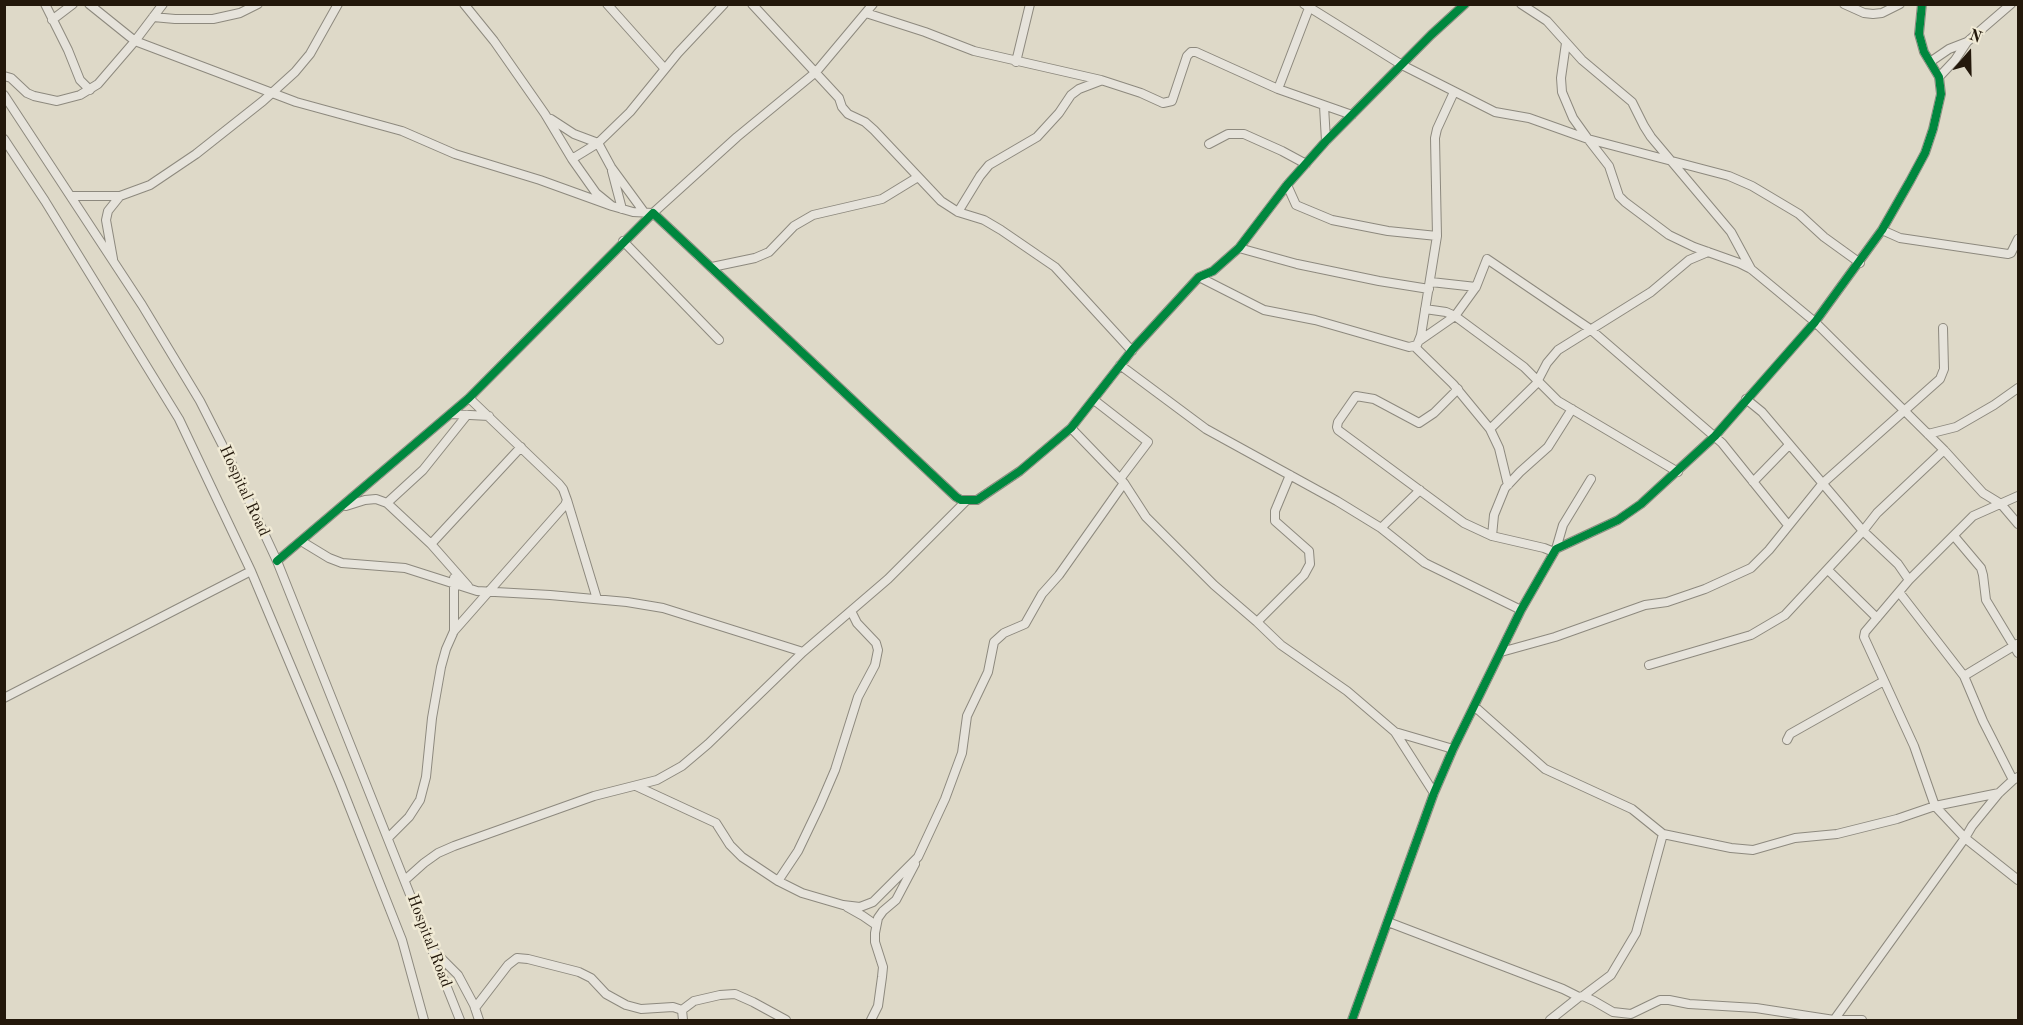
<!DOCTYPE html>
<html>
<head>
<meta charset="utf-8">
<style>
  body { margin:0 }
  #map { position:relative; width:2023px; height:1025px; overflow:hidden; background:#ded9c8; font-family:"Old Standard TT",serif }
  canvas { display:block }
  .frame { position:absolute; inset:0; border:6px solid #23180b; pointer-events:none }
  .north { position:absolute; left:1939px; top:24px; width:60px; height:60px; -webkit-text-stroke:4px #f0ead5; paint-order:stroke; rotate:20deg; font-size:16px; font-weight:700; line-height:24px; text-align:center; color:#23180b }
  .north::after { content:''; display:block; margin:auto; width:21px; height:27px; background:#23180b; clip-path:polygon(50% 0,100% 100%,50% 72%,0 100%) }
</style>
</head>
<body>
<div id="map">
<canvas width="2023" height="1025"></canvas>
<div class="frame"></div>
<div class="north">N</div>
</div>
<script>
const g = document.querySelector('canvas').getContext('2d');
g.lineJoin = 'round';
const poly = rows => new Path2D(rows.map(r => 'M' + r).join(''));
function trace(path, color, width, dash) { g.strokeStyle = color; g.lineWidth = width; g.lineCap = dash ? 'butt' : 'round'; g.setLineDash(dash || []); g.stroke(path); }
function label(font, color, halo, rows, align = 'center') {
  g.font = font + ' "Old Standard TT",serif'; g.lineWidth = 5; g.setLineDash([]); g.textBaseline = 'middle'; g.strokeStyle = halo; g.fillStyle = color; for (const [text, x, y, turn = 0] of rows) {
    g.save(); g.translate(x, y); g.rotate((+turn || 0) * Math.PI / 180); g.textAlign = isNaN(turn) ? turn : align; if (halo) g.strokeText(text, 0, 0); g.fillText(text, 0, 0); g.restore();
  }
}
const street = poly([
  [45,4,68,50,80,80,90,90],
  [89,4,135,41,296,102,402,131,455,154,540,180,612,206],
  [464,4,494,41,545,114,572,159,598,143,630,112,678,53,724,4],
  [607,4,665,69],
  [752,4,839,98,842,107,848,114,865,122,874,130,941,201,958,212,984,220,1001,230,1055,267,1132,351],
  [1304,4,1402,65,1495,112,1529,118,1588,139,1609,166,1619,196,1625,202,1669,235,1694,247,1739,263,1751,269,1774,288,1815,322,1944,450,1983,493,2001,504,2018,524],
  [1521,4,1547,21,1582,60,1632,102,1644,126,1651,137,1731,232,1751,269],
  [1844,4,1864,13,1873,14,1882,13,1900,4],
  [866,13,925,32,974,51,1101,80,1141,93,1163,103,1172,101,1187,56,1191,52,1196,52,1278,89,1352,115],
  [153,17,175,19,213,19,240,13,258,4],
  [52,20,73,4],
  [1566,43,1561,78,1562,92,1573,118,1588,139,1729,176,1752,186,1799,214,1824,237,1860,263],
  [1016,62,1030,4],
  [1930,62,1949,49,1967,42,2011,4],
  [4,76,11,78,27,93,34,96,57,101,80,95,98,84,135,41,163,4],
  [1939,77,1955,60,1967,42],
  [1278,89,1309,8],
  [4,95,142,305,200,401,230,460,277,561,460,1020],
  [1324,106,1326,141],
  [551,119,574,134,598,143,611,167,644,212],
  [4,139,45,201,179,419,251,571,340,783,402,940,424,1020],
  [1209,144,1228,134,1244,134,1282,151,1306,164],
  [572,159,596,193,612,206,633,212,653,213,737,137,816,72,873,4],
  [612,171,622,209],
  [1287,185,1296,205,1332,220,1388,231,1437,236],
  [71,196,120,196],
  [958,212,980,176,989,165,1037,137,1059,113,1071,95,1079,89,1100,81],
  [1882,230,1900,238,2008,254,2011,253,2018,239],
  [623,241,719,340],
  [1239,248,1297,264,1379,281,1429,289],
  [113,259,106,220,108,211,120,196,150,185,196,154,263,101,295,72,310,54,338,4],
  [712,267,755,258,769,252,794,226,813,215,882,199,918,177],
  [1199,277,1264,310,1315,320,1409,347,1417,345,1421,335,1437,236,1435,138,1437,129,1454,92],
  [1431,282,1476,287],
  [1425,309,1446,312,1455,316,1524,367,1558,401,1678,472],
  [1419,341,1455,316,1476,287,1487,259,1590,329,1722,443,1788,525],
  [1414,346,1453,384,1490,429,1499,448,1508,485],
  [1120,365,1206,429,1337,501,1381,528,1425,563,1521,610],
  [1458,389,1434,413,1419,423,1374,399,1356,396,1338,422,1337,427,1338,430,1464,523,1492,536,1544,548,1554,552],
  [1746,399,1762,412,1863,531,1898,564,1909,580],
  [1094,400,1148,442,1120,479],
  [451,414,489,416],
  [1071,428,1124,483,1146,517,1214,585,1257,622,1281,645,1347,691,1395,732,1434,793],
  [1490,429,1536,384,1547,363,1558,350,1651,292,1689,260,1708,252],
  [1928,434,1956,427,1994,405,2018,388],
  [1753,482,1788,446],
  [2018,496,1973,516,1909,580,1865,632,1864,637,1914,746,1935,806,1965,838,2018,880],
  [567,500,597,599],
  [387,503,423,470,467,415],
  [346,506,365,500,376,499,387,503,431,544,468,586],
  [1381,528,1420,490],
  [1492,536,1494,515,1505,488,1520,472,1548,447,1572,409],
  [1954,536,1981,568,1983,575,1986,600,2018,653],
  [301,541,329,558,342,563,405,568,477,591,550,595,627,602,663,608,803,652],
  [431,544,521,447],
  [1556,549,1563,525,1591,479],
  [277,561,469,398,653,213,956,497,961,500,977,500,1020,471,1071,428,1133,349,1199,277,1213,271,1239,248,1287,185,1326,141,1431,35,1465,4],
  [1828,570,1877,618],
  [454,578,454,631],
  [1899,592,1964,676,1983,721,2013,780],
  [1257,622,1304,575,1310,564,1309,551,1275,521,1275,511,1290,475],
  [1501,652,1555,637,1645,605,1667,602,1705,589,1751,568,1769,550,1823,483,1940,379,1944,369,1943,328],
  [1649,665,1751,635,1785,615,1863,531,1877,513,1944,450],
  [1964,676,2017,644],
  [4,698,251,571],
  [1474,706,1545,769,1632,809,1663,834,1731,848,1753,850,1795,838,1837,834,1897,819,1935,806,1999,793],
  [1395,732,1453,749],
  [1787,740,1790,734,1884,681],
  [636,786,716,823,730,845,742,857,778,881,802,893,843,905,860,907,873,902,918,857,945,799,962,753,967,716,988,672,994,642,1004,633,1025,624,1042,594,1059,575,1124,483],
  [388,838,409,817,420,800,426,777,432,718,441,667,446,649,454,631,565,505,567,500,563,489,559,484,469,398],
  [405,880,424,863,438,853,454,846,594,796,657,780,682,766,708,744,803,652,888,579,966,501],
  [778,881,798,851,820,805,835,770,858,697,875,665,878,650,876,643,857,623,851,611],
  [847,907,863,916,876,925],
  [1388,922,1563,989,1579,997,1583,996,1594,1001,1613,1012,1631,1014,1660,1000,1669,1000,1689,1004,1756,1008,1834,1020,1862,1020],
  [436,953,458,975,474,1005,479,1020],
  [1583,996,1611,975,1636,933,1663,834],
  [475,1008,508,965,517,958,528,959,579,972,591,978,606,994,626,1005,641,1009,673,1007,682,1010],
  [682,1010,694,1001,720,995,735,994,753,1002,786,1020],
  [682,1010,683,1020],
  [871,1020,878,1006,882,977,883,967,875,942,875,933,878,918,883,911,896,900,915,864],
  [1352,1020,1434,793,1453,749,1521,610,1556,549,1618,520,1641,504,1715,436,1815,322,1882,230,1910,181,1925,153,1933,129,1941,94,1939,77,1924,52,1919,34,1922,4],
  [1550,1020,1579,997],
  [1834,1020,1965,838,1972,826,1999,793,2013,780,2018,777]
]);
const cycleway = poly([
  [277,561,469,398,653,213,956,497,961,500,977,500,1020,471,1071,428,1133,349,1199,277,1213,271,1239,248,1287,185,1326,141,1431,35,1465,4],
  [1352,1020,1434,793,1453,749,1521,610,1556,549,1618,520,1641,504,1715,436,1815,322,1882,230,1910,181,1925,153,1933,129,1941,94,1939,77,1924,52,1919,34,1922,4]
]);
const streetNames = [
  ["Hospital Road",244,491,65],
  ["Hospital Road",429,941,69]
];
trace(street, '#8d897e', 10);
trace(street, '#e6e3db', 8);
trace(cycleway, '#00873e', 8);
label('16px', '#23180b', '#f0ead5', streetNames);
</script>
</body>
</html>
